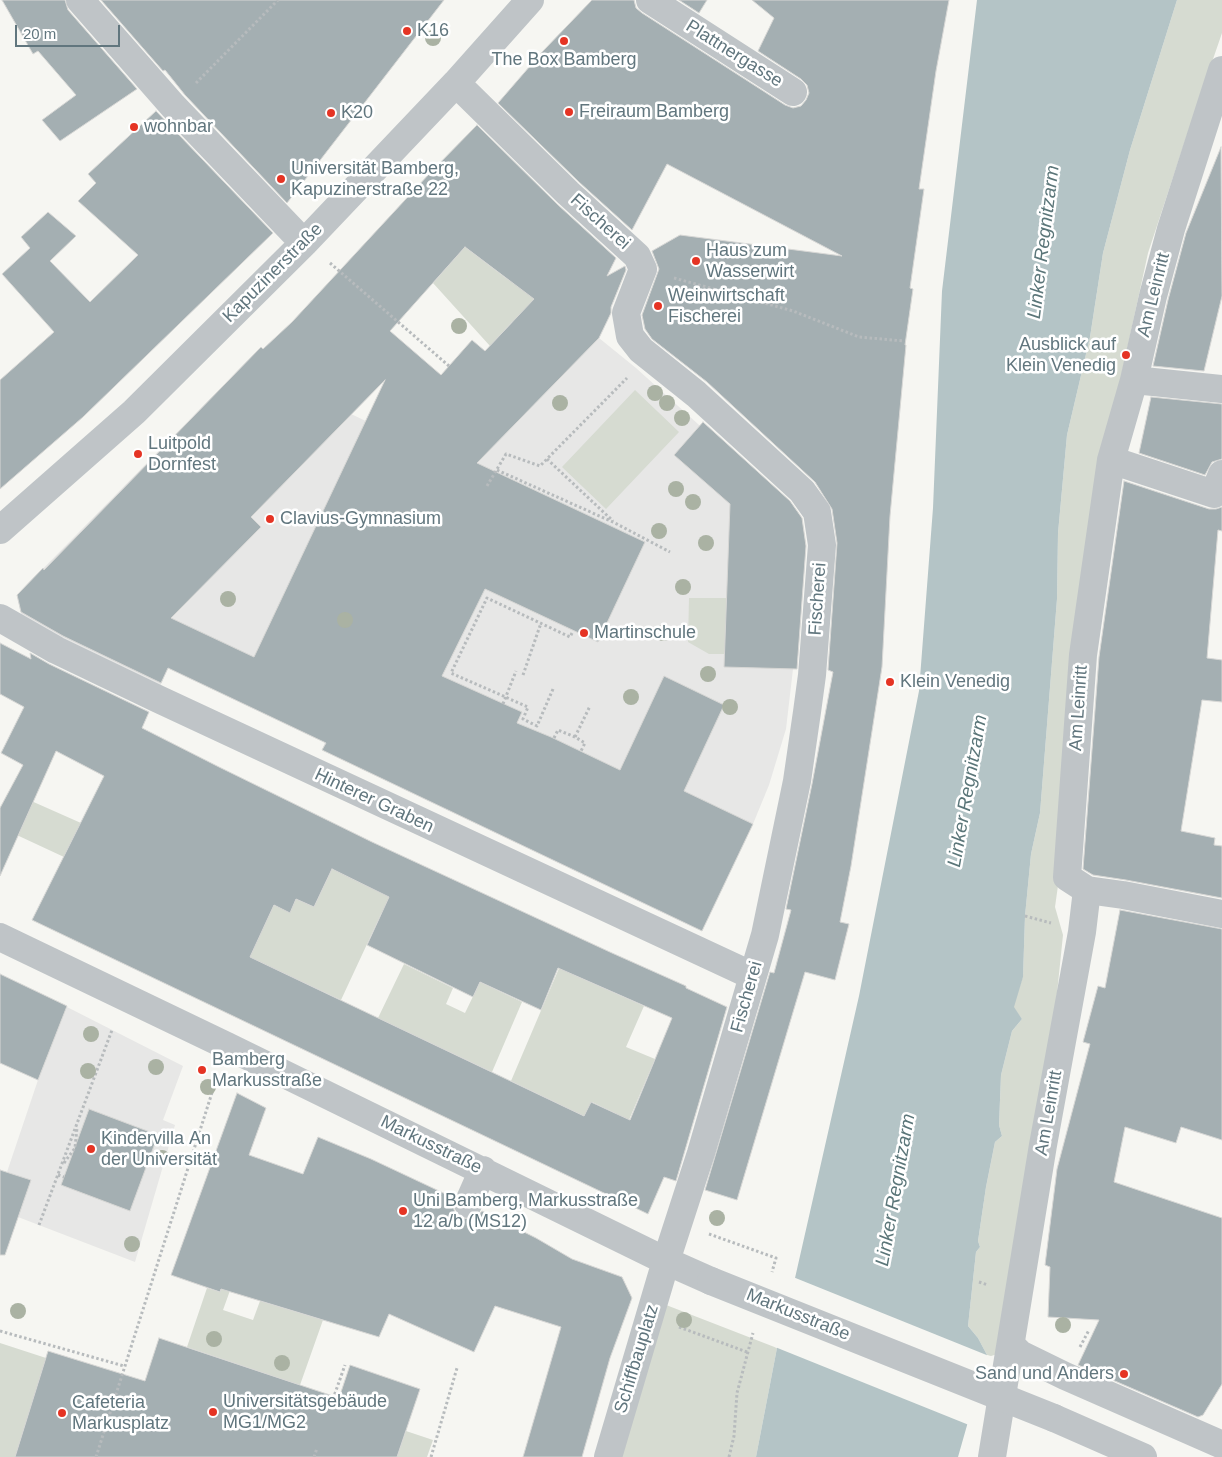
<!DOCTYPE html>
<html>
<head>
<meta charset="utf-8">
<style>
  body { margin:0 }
  #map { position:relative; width:1222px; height:1457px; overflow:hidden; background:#f6f6f2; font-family:Helvetica,sans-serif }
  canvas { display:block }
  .scale { position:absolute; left:15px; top:25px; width:105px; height:22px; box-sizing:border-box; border:2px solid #61767e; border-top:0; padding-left:6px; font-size:15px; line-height:18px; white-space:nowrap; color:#61767e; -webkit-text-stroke:4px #fff; paint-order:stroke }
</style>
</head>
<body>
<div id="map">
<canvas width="1222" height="1457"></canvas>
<div class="scale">20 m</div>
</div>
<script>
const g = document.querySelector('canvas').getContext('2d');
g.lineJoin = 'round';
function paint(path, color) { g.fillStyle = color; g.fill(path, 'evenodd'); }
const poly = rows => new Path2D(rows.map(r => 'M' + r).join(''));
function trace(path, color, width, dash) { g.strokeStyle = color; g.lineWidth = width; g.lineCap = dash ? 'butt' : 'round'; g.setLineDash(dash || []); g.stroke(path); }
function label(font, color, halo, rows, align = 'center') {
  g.font = font + ' Helvetica,sans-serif'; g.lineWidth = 5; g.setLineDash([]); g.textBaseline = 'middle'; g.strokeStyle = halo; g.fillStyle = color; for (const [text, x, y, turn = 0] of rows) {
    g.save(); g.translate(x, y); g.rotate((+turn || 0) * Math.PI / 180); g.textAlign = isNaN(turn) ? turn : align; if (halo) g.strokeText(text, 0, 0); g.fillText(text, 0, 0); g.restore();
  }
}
const built = poly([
  [599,338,636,368,781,499,795,623,793,669,786,729,769,785,753,824,702,931,322,750,325,742,168,668,159,689,23,624,17,595,261,347,307,393,372,424,475,465],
  [67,1007,183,1066,163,1120,175,1125,135,1262,18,1217,30,1180,7,1172,38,1080]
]);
const green = poly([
  [1177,0,1222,0,1222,33,1190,126,1148,253,1104,455,1062,857,1055,907,1063,935,1049,1071,1001,1353,991,1356,987,1355,978,1338,968,1326,976,1252,980,1247,978,1241,986,1187,995,1142,1002,1136,999,1125,1001,1075,1012,1031,1022,1019,1013,1007,1023,976,1025,916,1031,854,1040,813,1057,599,1058,533,1067,435,1090,337,1103,253,1130,150],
  [465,247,507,279,561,309,512,322,490,346,433,283],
  [635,390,679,432,606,509,562,467],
  [689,598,727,598,725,654,709,654,688,642],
  [20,796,81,823,64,857,6,830],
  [332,869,419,909,381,914,341,1000,249,957,274,905,290,912,296,899,314,907],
  [404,964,453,988,446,1004,465,1013,480,982,522,1002,492,1072,378,1018],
  [560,966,574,975,644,1006,626,1047,655,1059,626,1127,615,1113,592,1102,584,1116,511,1081],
  [251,1232,223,1310,253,1320,260,1301,323,1320,300,1385,187,1347,207,1288,220,1292,242,1234],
  [661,1303,777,1348,756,1457,620,1457],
  [0,1343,46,1358,15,1457,0,1457],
  [406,1431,433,1440,427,1457,397,1457]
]);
const water = poly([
  [977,0,1177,0,1130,150,1103,253,1090,337,1067,435,1058,533,1057,599,1040,813,1031,854,1025,916,1023,977,1014,1007,1022,1019,1012,1031,1001,1075,999,1125,1002,1136,995,1142,986,1187,978,1241,980,1247,976,1252,968,1326,978,1338,987,1355,958,1457,756,1457,777,1348,795,1278,859,996,919,691,933,508,942,291]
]);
const pier = poly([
  [793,1277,989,1356,969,1425,775,1347]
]);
const building = poly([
  [2,0,65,0,68,10,137,89,60,141,42,120,76,95,38,51,33,54,2,0],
  [101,0,444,0,287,203,185,95,165,70,163,71,101,0],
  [592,0,634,0,636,8,642,13,785,105,793,108,801,106,806,100,809,93,807,85,801,79,758,51,774,18,752,0,949,0,936,71,919,189,924,189,910,288,913,289,905,345,906,345,890,516,882,667,851,866,840,922,849,924,835,980,805,972,737,1200,705,1190,770,972,774,973,791,910,786,909,812,784,833,672,828,670,837,543,832,509,815,482,707,382,652,339,645,329,642,315,659,269,652,251,680,235,842,256,667,164,632,230,579,182,498,103,543,51,592,0],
  [679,0,707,0,699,13,679,0],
  [156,111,273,233,83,417,0,489,0,380,54,332,2,274,30,248,21,237,48,212,76,236,50,261,90,302,138,255,78,201,96,183,88,174,156,111],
  [477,125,557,204,616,258,607,276,625,266,626,270,611,307,611,313,599,338,477,463,645,542,598,642,485,589,442,676,522,712,517,723,551,737,620,770,664,676,724,705,684,791,753,824,702,931,322,750,326,743,168,668,161,683,63,636,21,612,17,595,43,568,44,570,261,347,263,349,292,322,430,173,477,125],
  [465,247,534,299,485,351,472,340,441,375,390,331,465,247],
  [385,380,254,657,171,618,261,527,251,517,385,380],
  [1221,147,1222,296,1204,371,1153,366,1168,300,1186,233,1221,147],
  [1151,397,1222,404,1222,459,1212,462,1205,475,1139,453,1151,397],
  [703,422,790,501,802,518,806,546,797,669,724,667,730,504,674,455,703,422],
  [1124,481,1209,509,1216,509,1222,507,1222,531,1218,530,1207,658,1222,660,1222,702,1202,700,1181,831,1215,838,1214,845,1222,846,1222,898,1126,880,1093,875,1083,869,1099,657,1124,481],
  [0,643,31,659,30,653,49,664,149,712,142,728,219,767,372,842,612,953,686,986,686,988,727,1007,676,1181,664,1177,648,1214,32,920,104,776,56,751,0,876,0,808,23,765,1,753,24,707,0,694,0,643],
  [332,869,389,897,367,945,473,997,480,982,541,1010,558,968,672,1018,630,1120,591,1102,584,1116,250,957,274,905,290,913,296,899,314,907,332,869],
  [1120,910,1222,929,1222,1140,1181,1127,1176,1143,1125,1127,1114,1182,1222,1218,1222,1384,1203,1415,1198,1417,1078,1365,1099,1320,1048,1317,1050,1267,1045,1265,1057,1169,1090,1044,1083,1042,1098,986,1105,988,1120,910],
  [0,974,67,1006,38,1080,0,1063,0,974],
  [237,1093,266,1108,249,1155,303,1174,318,1137,371,1159,454,1198,453,1206,455,1213,461,1218,470,1219,477,1217,482,1211,536,1238,572,1259,622,1277,632,1298,610,1358,582,1457,523,1457,561,1327,495,1306,474,1352,389,1314,379,1337,221,1289,220,1292,171,1275,237,1093],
  [89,1109,158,1135,130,1211,61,1185,89,1109],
  [0,1170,31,1180,5,1255,0,1255,0,1170],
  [159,1338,339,1398,350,1365,420,1389,397,1457,15,1457,48,1351,145,1381,159,1338]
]);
const path = poly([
  [196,83,278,0],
  [330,263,449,366],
  [674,278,793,311,859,337,904,341],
  [547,459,613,521],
  [497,470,615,523,670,552],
  [487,486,506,454,540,466,627,378],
  [523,675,541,623],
  [553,689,537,726,523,719,528,707,451,673,487,598,570,637,573,631],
  [503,704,516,671],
  [575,737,590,706],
  [554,738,558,730,575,737,585,743,581,751],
  [1025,916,1051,923],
  [64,1163,75,1148,77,1128],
  [58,1175,64,1177],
  [39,1225,112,1030],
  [709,1234,776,1258,772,1272],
  [979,1282,988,1285],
  [679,1327,747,1352],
  [0,1331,124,1366],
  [1080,1347,1089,1330],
  [333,1399,345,1365],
  [96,1457,217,1077],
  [314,1457,317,1448],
  [431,1457,457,1368],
  [729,1457,734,1436,737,1393,753,1333]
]);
const minor = poly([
  [80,0,173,106,304,243],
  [650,0,793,92],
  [1222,70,1171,229,1153,296,1134,380,1111,460,1083,655,1067,877,1087,890,1123,895,1222,914],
  [456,83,568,193,637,256,643,269,626,313,630,336,641,350,696,394,802,491,817,512,822,545,812,675,807,712,797,781,765,935,701,1153,666,1261,608,1457],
  [1134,380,1222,389],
  [1111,460,1214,494,1222,474],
  [0,530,134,412,304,243,456,83,530,0],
  [0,618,56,650,156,698,753,976],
  [0,937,227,1046,666,1261,711,1281],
  [468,1204,483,1170],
  [1011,1345,1020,1354,1065,1376,1220,1444],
  [1054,1418,1143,1457],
  [992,1457,1043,1145,1082,932,1087,890]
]);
const minorBridge = poly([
  [711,1281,1054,1418]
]);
const trees = [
  [433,38],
  [459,326],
  [655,393],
  [560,403],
  [667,403],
  [682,418],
  [676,489],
  [693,502],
  [659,531],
  [706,543],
  [683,587],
  [228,599],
  [345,620],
  [663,633],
  [708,674],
  [631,697],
  [730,707],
  [91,1034],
  [156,1067],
  [88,1071],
  [208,1087],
  [162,1158],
  [717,1218],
  [132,1244],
  [18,1311],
  [684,1320],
  [1063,1325],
  [214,1339],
  [282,1363]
];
const markers = [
  [407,31,5,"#e53424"],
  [564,41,5,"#e53424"],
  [569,112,5,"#e53424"],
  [331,113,5,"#e53424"],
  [134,127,5,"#e53424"],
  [281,179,5,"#e53424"],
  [696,261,5,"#e53424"],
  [658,306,5,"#e53424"],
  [1126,355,5,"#e53424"],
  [138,454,5,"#e53424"],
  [270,519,5,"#e53424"],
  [584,633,5,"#e53424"],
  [890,682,5,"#e53424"],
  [202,1070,5,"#e53424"],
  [91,1149,5,"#e53424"],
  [403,1211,5,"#e53424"],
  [1124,1374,5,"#e53424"],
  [213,1412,5,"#e53424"],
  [62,1413,5,"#e53424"]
];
const poiNames = [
  ["K16",417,31],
  ["The Box Bamberg",564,60,"center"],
  ["Freiraum Bamberg",579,112],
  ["K20",341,113],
  ["wohnbar",144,127],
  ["Universität Bamberg,",291,169],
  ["Kapuzinerstraße 22",291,190],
  ["Haus zum",706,251],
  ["Wasserwirt",706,272],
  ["Weinwirtschaft",668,296],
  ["Fischerei",668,317],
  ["Ausblick auf",1116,345,"right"],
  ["Klein Venedig",1116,366,"right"],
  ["Luitpold",148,444],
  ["Dornfest",148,465],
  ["Clavius-Gymnasium",280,519],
  ["Martinschule",594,633],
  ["Klein Venedig",900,682],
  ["Bamberg",212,1060],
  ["Markusstraße",212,1081],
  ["Kindervilla An",101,1139],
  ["der Universität",101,1160],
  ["Uni Bamberg, Markusstraße",413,1201],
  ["12 a/b (MS12)",413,1222],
  ["Sand und Anders",1114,1374,"right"],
  ["Universitätsgebäude",223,1402],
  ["MG1/MG2",223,1423],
  ["Cafeteria",72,1403],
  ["Markusplatz",72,1424]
];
const streetNames = [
  ["Plattnergasse",734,54,32],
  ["Fischerei",600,222,42],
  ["Kapuzinerstraße",273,273,-45],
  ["Am Leinritt",1154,295,-76],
  ["Fischerei",818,599,-86],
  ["Am Leinritt",1079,708,-86],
  ["Hinterer Graben",374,801,25],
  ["Fischerei",747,997,-74],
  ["Am Leinritt",1049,1113,-80],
  ["Markusstraße",431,1145,26],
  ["Markusstraße",798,1315,22],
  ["Schiffbauplatz",637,1359,-73]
];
const waterNames = [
  ["Linker Regnitzarm",1044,242,-83],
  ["Linker Regnitzarm",968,791,-80],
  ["Linker Regnitzarm",896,1190,-80]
];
paint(built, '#e7e7e6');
paint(green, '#d6dbd1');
paint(water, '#b4c4c6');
paint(pier, '#f6f6f2');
paint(building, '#a4afb2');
trace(building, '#d7d7d5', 1);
trace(path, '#b7bbbd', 3, [2.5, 2.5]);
trace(minor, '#bfc4c7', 28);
trace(minorBridge, '#bfc4c7', 28);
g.fillStyle = '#aab2a3';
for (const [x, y] of trees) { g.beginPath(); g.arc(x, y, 8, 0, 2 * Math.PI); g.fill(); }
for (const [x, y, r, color] of markers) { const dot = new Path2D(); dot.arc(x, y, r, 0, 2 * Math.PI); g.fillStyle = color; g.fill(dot); trace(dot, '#fff', 2); }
label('18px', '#61767e', '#fff', poiNames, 'left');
label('18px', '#61767e', '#fff', streetNames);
label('italic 19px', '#5b7679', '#fff', waterNames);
</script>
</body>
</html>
